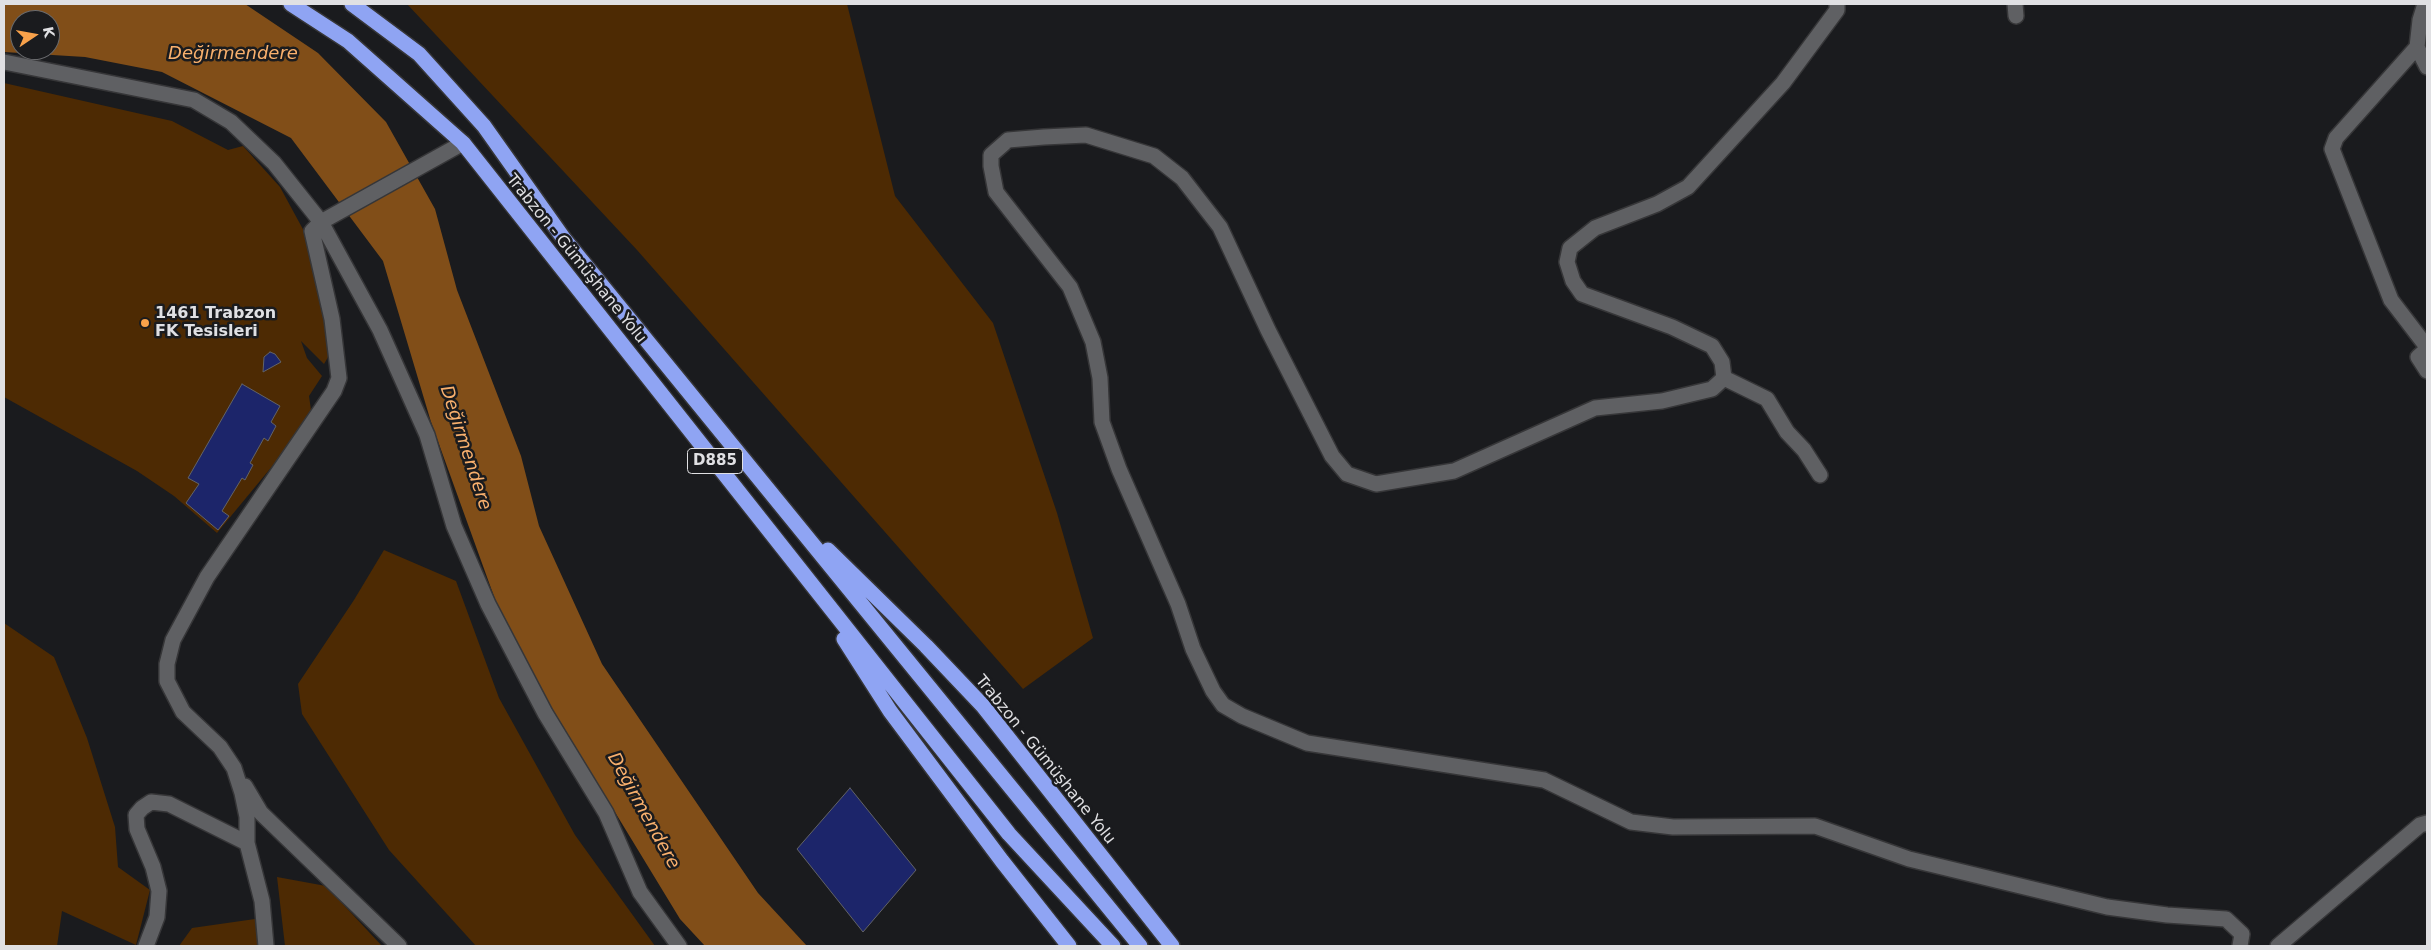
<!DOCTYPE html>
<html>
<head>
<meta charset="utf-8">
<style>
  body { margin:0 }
  #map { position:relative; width:2431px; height:950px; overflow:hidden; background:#1a1b1e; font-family:"DejaVu Sans",sans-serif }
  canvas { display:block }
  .frame { position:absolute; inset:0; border:5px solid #e0e0e3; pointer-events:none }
  .north { position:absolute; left:10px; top:10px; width:50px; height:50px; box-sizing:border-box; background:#1a1b1e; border:1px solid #696a6d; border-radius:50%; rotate:78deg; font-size:14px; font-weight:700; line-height:20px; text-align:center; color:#e0e0e3 }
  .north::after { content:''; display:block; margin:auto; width:18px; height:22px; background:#f8a14a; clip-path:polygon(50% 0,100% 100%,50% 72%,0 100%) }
</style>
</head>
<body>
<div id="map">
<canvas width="2431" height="950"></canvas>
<div class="frame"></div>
<div class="north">K</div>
</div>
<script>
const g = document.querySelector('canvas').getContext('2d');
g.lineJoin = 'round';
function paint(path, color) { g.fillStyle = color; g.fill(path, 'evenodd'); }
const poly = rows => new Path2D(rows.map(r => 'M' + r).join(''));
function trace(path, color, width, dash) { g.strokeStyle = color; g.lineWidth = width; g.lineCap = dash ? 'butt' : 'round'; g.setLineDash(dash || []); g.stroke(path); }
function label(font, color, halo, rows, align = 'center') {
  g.font = font + ' "DejaVu Sans",sans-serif'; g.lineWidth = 5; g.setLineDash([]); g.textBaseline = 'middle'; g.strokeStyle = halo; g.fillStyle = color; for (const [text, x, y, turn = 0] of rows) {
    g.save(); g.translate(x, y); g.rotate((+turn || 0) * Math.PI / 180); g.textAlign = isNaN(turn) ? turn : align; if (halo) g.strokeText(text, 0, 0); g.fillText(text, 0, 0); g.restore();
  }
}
const green = poly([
  [407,4,847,4,895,196,993,323,1057,513,1093,638,1023,689,637,250],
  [4,83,172,121,228,150,243,146,280,187,305,233,322,296,331,352,324,364,301,341,307,358,322,376,309,396,311,410,303,429,217,533,174,496,137,471,4,397],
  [384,550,456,581,499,698,575,835,655,946,476,946,389,850,302,714,298,684,354,600],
  [4,623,54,657,87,738,115,827,118,867,150,890,136,945,62,911,57,946,4,946],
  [277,877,326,886,382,946,285,946],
  [255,919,258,946,179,946,192,928]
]);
const water = poly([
  [4,4,245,4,318,53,386,122,435,209,457,290,521,456,539,526,602,664,758,893,807,946,705,946,680,919,509,638,431,422,383,261,291,138,162,72,85,57,4,52],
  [20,20,50,20,50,50,20,50]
]);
const building = poly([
  [270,352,275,354,281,362,263,372,264,357,270,352],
  [242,384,280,406,271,422,276,426,268,441,264,438,250,463,253,465,245,480,242,478,222,511,229,516,218,530,186,503,199,484,188,478,242,384],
  [850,788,916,870,863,932,797,849,850,788]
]);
const minor = poly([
  [1837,4,1837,10,1783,83,1688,187,1657,204,1595,228,1570,248,1567,262,1573,281,1582,294,1672,327,1712,346,1722,362,1724,378,1712,389,1662,401,1595,408,1454,471,1376,484,1347,474,1332,456,1268,330,1220,227,1182,178,1154,156,1086,135,1044,137,1008,140,991,155,991,166,996,192,1070,287,1093,342,1100,378,1102,422,1119,469,1178,604,1193,649,1213,691,1223,705,1242,716,1307,743,1544,780,1631,822,1673,827,1815,826,1909,859,2107,907,2167,915,2226,919,2242,934,2240,946],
  [2015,4,2016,16],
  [2425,4,2420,20,2417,47,2427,67],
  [2417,47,2336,138,2332,149,2391,300,2427,347],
  [4,62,194,100,231,122,274,163,321,222,380,330,427,435,454,526,488,604,545,713,606,813,640,892,679,946],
  [2427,349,2418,357,2427,371],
  [1724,378,1767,399,1787,432,1804,450,1820,475],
  [245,786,261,813,399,946],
  [146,946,157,917,159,891,153,867,137,829,136,815,142,808,151,802,169,804,247,843],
  [266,946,262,901,247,843,247,817,242,793,234,768,220,747,183,712,167,681,167,664,173,640,207,577,334,391,339,378,332,319,312,231,321,222,463,143],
  [2278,946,2420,825,2427,823]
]);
const highway = poly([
  [291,4,348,41,463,143,1009,834,1113,946],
  [352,4,419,54,484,126,564,239,1140,946],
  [828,550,926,646,983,706,1172,946],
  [844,639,890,711,1002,861,1069,946]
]);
const markers = [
  [145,323,5,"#f8a14a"]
];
const shields = [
  [715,461,55]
];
const shieldNames = [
  ["D885",715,461]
];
const streetNames = [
  ["Trabzon - Gümüşhane Yolu",576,259,51],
  ["Trabzon - Gümüşhane Yolu",1045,760,51]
];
const poiNames = [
  ["1461 Trabzon",155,314],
  ["FK Tesisleri",155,332]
];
const waterNames = [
  ["Değirmendere",233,54],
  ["Değirmendere",465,448,72],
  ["Değirmendere",643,811,61]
];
paint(green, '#4d2a03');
paint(water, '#814e18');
paint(building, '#1c256a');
trace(building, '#626367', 1);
trace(minor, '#363638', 18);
trace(highway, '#363638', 18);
trace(minor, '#5f6063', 15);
trace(highway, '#8fa4f3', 15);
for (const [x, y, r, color] of markers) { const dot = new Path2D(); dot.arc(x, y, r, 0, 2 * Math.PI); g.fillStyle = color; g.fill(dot); trace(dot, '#1a1b1e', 2); }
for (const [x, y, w] of shields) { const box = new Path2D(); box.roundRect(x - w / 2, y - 12.5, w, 25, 4); g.fillStyle = '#1a1b1e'; g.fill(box); trace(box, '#e0e0e3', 1); }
label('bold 15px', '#e0e0e3', null, shieldNames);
label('16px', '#e0e0e3', '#1a1b1e', streetNames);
label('bold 16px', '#e0e0e3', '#1a1b1e', poiNames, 'left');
label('italic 18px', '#f9b06d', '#1a1b1e', waterNames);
</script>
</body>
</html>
